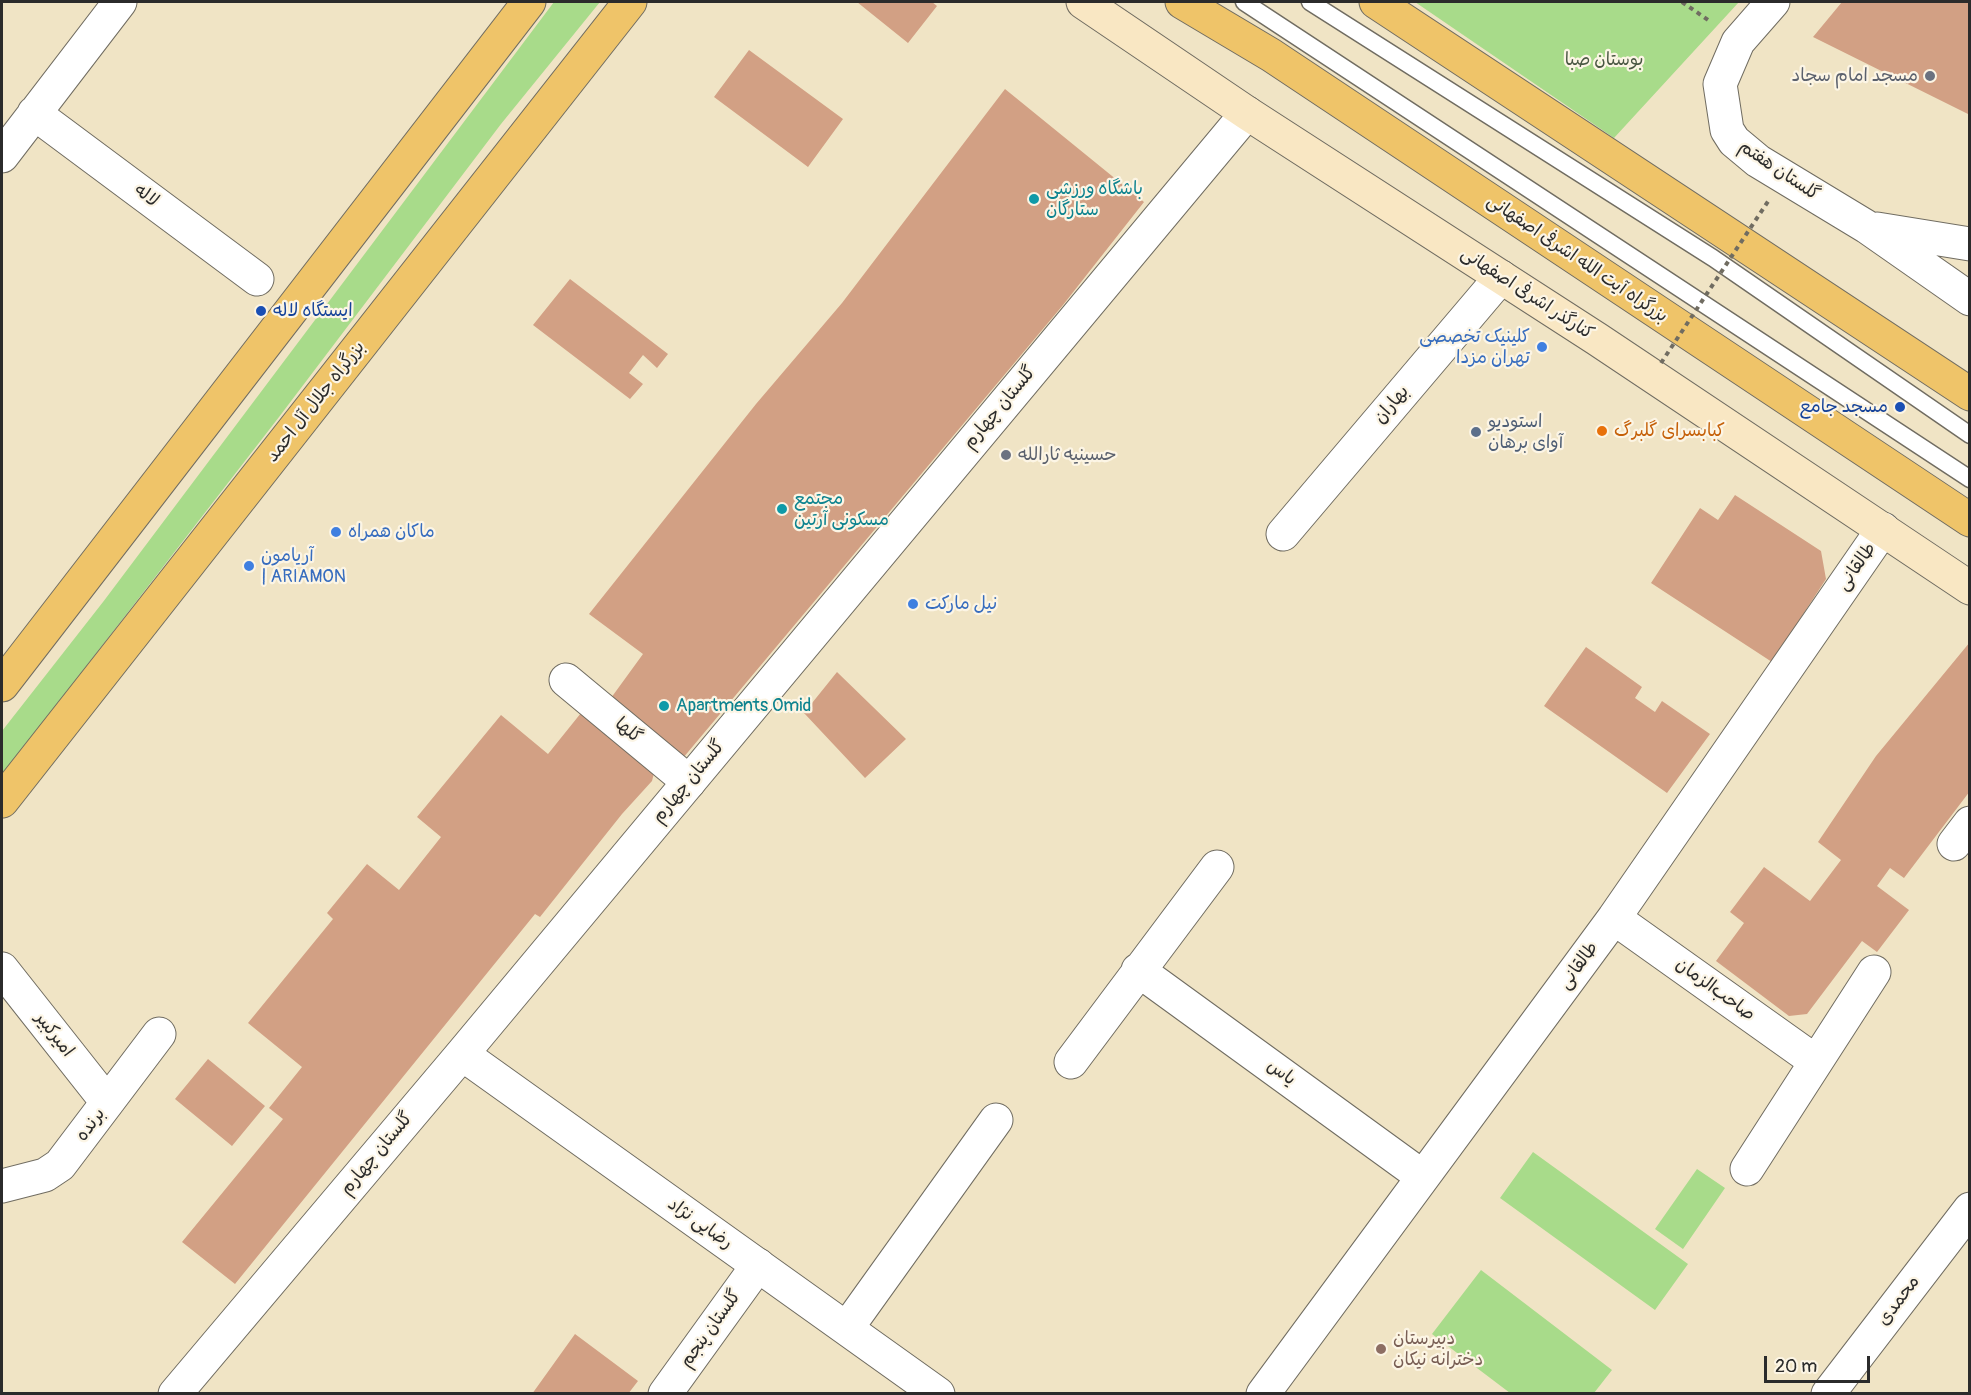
<!DOCTYPE html>
<html>
<head>
<meta charset="utf-8">
<style>
  body { margin:0 }
  #map { position:relative; width:1971px; height:1395px; overflow:hidden; background:#f0e4c5; font-family:Pangolin,sans-serif }
  canvas { display:block }
  .frame { position:absolute; inset:0; border:3px solid #2b2b2b; pointer-events:none }
  .scale { position:absolute; left:1764px; top:1356px; width:106px; height:27px; box-sizing:border-box; border:3px solid #2b2b2b; border-top:0; padding-left:8px; font-size:18px; line-height:21px; white-space:nowrap; color:#2b2b2b; -webkit-text-stroke:4px #fcf5e5; paint-order:stroke }
</style>
</head>
<body>
<div id="map">
<canvas width="1971" height="1395"></canvas>
<div class="frame"></div>
<div class="scale">20 m</div>
</div>
<script>
const g = document.querySelector('canvas').getContext('2d');
g.lineJoin = 'round';
function paint(path, color) { g.fillStyle = color; g.fill(path, 'evenodd'); }
const poly = rows => new Path2D(rows.map(r => 'M' + r).join(''));
function trace(path, color, width, dash) { g.strokeStyle = color; g.lineWidth = width; g.lineCap = dash ? 'butt' : 'round'; g.setLineDash(dash || []); g.stroke(path); }
function label(font, color, halo, rows, align = 'center') {
  g.font = font + ' Pangolin,"Playpen Sans Arabic",sans-serif'; g.lineWidth = 4.5; g.setLineDash([]); g.textBaseline = 'middle'; g.strokeStyle = halo; g.fillStyle = color; for (const [text, x, y, turn = 0] of rows) {
    g.save(); g.translate(x, y); g.rotate((+turn || 0) * Math.PI / 180); g.textAlign = isNaN(turn) ? turn : align; if (halo) g.strokeText(text, 0, 0); g.fillText(text, 0, 0); g.restore();
  }
}
const green = poly([
  [554,2,600,2,501,124,279,417,2,775,2,731,103,602],
  [1415,2,1739,2,1614,138],
  [1533,1152,1688,1264,1655,1310,1500,1198],
  [1697,1169,1725,1188,1683,1249,1655,1229],
  [1481,1270,1612,1370,1594,1393,1510,1393,1432,1334]
]);
const building = poly([
  [857,2,932,2,937,6,908,43],
  [1842,2,1970,2,1970,115,1813,37],
  [749,50,843,119,808,167,714,97],
  [1005,89,1144,202,1063,305,683,758,611,698,643,654,589,614,756,404,842,303],
  [570,279,668,354,657,368,643,355,629,373,643,384,630,399,533,325],
  [1735,495,1821,551,1826,579,1772,662,1651,583,1700,508,1718,520],
  [1970,642,1970,791,1904,878,1890,868,1877,886,1909,910,1877,952,1862,941,1807,1014,1789,1016,1716,961,1744,923,1730,912,1764,867,1810,901,1841,860,1818,842,1876,756],
  [1586,647,1642,687,1635,698,1655,712,1662,701,1710,734,1667,793,1544,706],
  [837,672,906,739,865,778,804,713],
  [581,713,654,773,652,781,622,814,540,917,535,914,235,1284,182,1242,283,1119,269,1108,302,1067,248,1023,333,919,327,913,367,864,399,890,441,837,417,817,501,715,548,754],
  [208,1059,265,1106,232,1146,175,1099],
  [575,1334,638,1381,628,1394,532,1394]
]);
const path = poly([
  [1682,2,1711,22]
]);
const service = poly([
  [1244,2,1970,479],
  [1310,2,1713,258,1970,435]
]);
const minor = poly([
  [1773,2,1738,42,1720,84,1727,130,1734,141,1758,161,1867,227,1970,299],
  [34,113,257,279],
  [2,156,120,2],
  [1877,229,1970,244],
  [1283,534,1501,277],
  [566,680,689,782],
  [1954,844,1970,823],
  [1614,918,1815,1061],
  [2,969,107,1102],
  [1138,970,1423,1177],
  [1071,1062,1217,867],
  [1747,1169,1874,972],
  [2,1186,45,1175,60,1165,159,1034],
  [847,1328,996,1120],
  [665,1394,758,1265],
  [1263,1394,1614,918,1883,529],
  [1828,1394,1970,1209]
]);
const tertiary = poly([
  [462,1054,938,1394],
  [175,1394,462,1054,1247,113]
]);
const secondary = poly([
  [1083,2,1247,113,1597,339,1970,588]
]);
const trunk = poly([
  [1182,2,1271,55,1970,520],
  [1376,2,1970,394],
  [2,685,529,2],
  [2,801,630,2]
]);
const pathBridge = poly([
  [1661,363,1769,200]
]);
const markers = [
  [1930,76,6,"#6b7280"],
  [1034,199,6,"#0f9aa8"],
  [261,311,6,"#1a4fb4"],
  [1542,347,6,"#3f7fe0"],
  [1900,407,6,"#1a4fb4"],
  [1602,431,6,"#e8710a"],
  [1476,432,6,"#5c6f8a"],
  [1006,455,6,"#6b7280"],
  [782,509,6,"#0f9aa8"],
  [336,532,6,"#3f7fe0"],
  [249,566,6,"#3f7fe0"],
  [913,604,6,"#3f7fe0"],
  [664,706,6,"#0f9aa8"],
  [1381,1349,6,"#8d6e63"]
];
const parkNames = [
  ["بوستان صبا",1604,60]
];
const worshipNames = [
  ["مسجد امام سجاد",1918,76],
  ["حسینیه ثارالله",1018,455,"left"]
];
const streetNames = [
  ["گلستان هفتم",1779,171,34],
  ["لاله",146,196,37],
  ["بزرگراه آیت الله اشرفی اصفهانی",1577,259,34],
  ["کنارگذر اشرفی اصفهانی",1527,294,33],
  ["بزرگراه جلال آل احمد",316,402,-52],
  ["بهاران",1392,405,-50],
  ["گلستان چهارم",1000,408,-50],
  ["طالقانی",1857,567,-55],
  ["گلها",628,731,40],
  ["گلستان چهارم",689,782,-50],
  ["طالقانی",1579,966,-54],
  ["صاحب‌الزمان",1715,990,36],
  ["امیرکبیر",54,1035,52],
  ["یاس",1281,1073,36],
  ["برنده",91,1125,-54],
  ["گلستان چهارم",377,1154,-50],
  ["رضایی نژاد",700,1224,35],
  ["محمدی",1899,1301,-53],
  ["گلستان پنجم",711,1329,-54]
];
const cultureNames = [
  ["باشگاه ورزشی",1046,189],
  ["ستارگان",1046,210],
  ["مجتمع",794,499],
  ["مسکونی آرتین",794,520],
  ["Apartments Omid",676,706]
];
const transitNames = [
  ["ایستگاه لاله",273,311],
  ["مسجد جامع",1888,407,"right"]
];
const shopNames = [
  ["کلینیک تخصصی",1530,337,"right"],
  ["تهران مزدا",1530,358,"right"],
  ["ماکان همراه",348,532],
  ["آریامون",261,556],
  ["| ARIAMON",261,577],
  ["نیل مارکت",925,604]
];
const serviceNames = [
  ["استودیو",1488,422],
  ["آوای برهان",1488,443]
];
const foodNames = [
  ["کبابسرای گلبرگ",1614,431]
];
const educationNames = [
  ["دبیرستان",1393,1339],
  ["دخترانه نیکان",1393,1360]
];
paint(green, '#a8db8a');
paint(building, '#d2a084');
trace(service, '#706c61', 19);
trace(minor, '#706c61', 35);
trace(tertiary, '#706c61', 35);
trace(secondary, '#706c61', 35);
trace(trunk, '#706c61', 35);
trace(path, '#706c61', 4, [4.5, 4.5]);
trace(service, '#fff', 16);
trace(minor, '#fff', 33);
trace(tertiary, '#fff', 33);
trace(secondary, '#f9e7c3', 33);
trace(trunk, '#efc469', 33);
trace(pathBridge, '#706c61', 4, [4.5, 4.5]);
for (const [x, y, r, color] of markers) { const dot = new Path2D(); dot.arc(x, y, r, 0, 2 * Math.PI); g.fillStyle = color; g.fill(dot); trace(dot, '#fcf5e5', 2); }
label('18px', '#4a5743', '#fcf5e5', parkNames);
label('18px', '#5b616d', '#fcf5e5', worshipNames, 'right');
label('18px', '#2b2b2b', '#fcf5e5', streetNames);
label('18px', '#0d838f', '#fcf5e5', cultureNames, 'left');
label('18px', '#164399', '#fcf5e5', transitNames, 'left');
label('18px', '#366cbe', '#fcf5e5', shopNames, 'left');
label('18px', '#4e5e75', '#fcf5e5', serviceNames, 'left');
label('18px', '#c56008', '#fcf5e5', foodNames, 'left');
label('18px', '#785e54', '#fcf5e5', educationNames, 'left');
</script>
</body>
</html>
